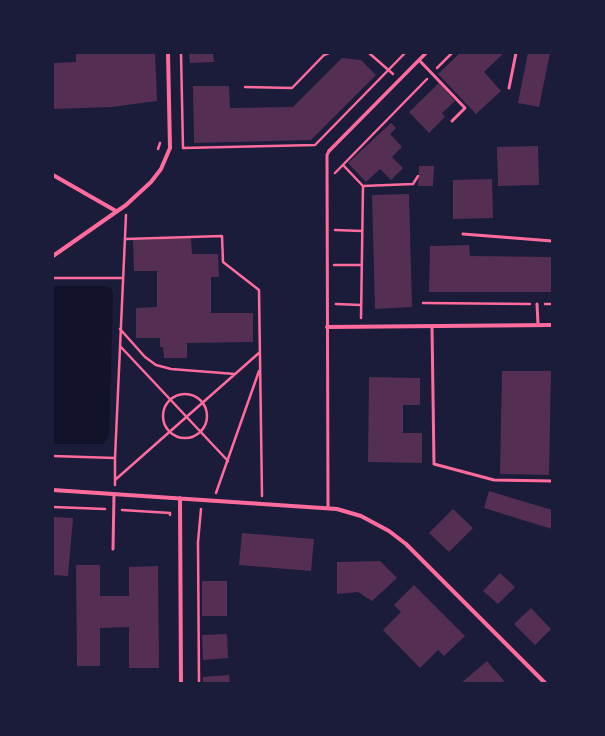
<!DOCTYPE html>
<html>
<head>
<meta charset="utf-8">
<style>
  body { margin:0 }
  #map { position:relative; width:605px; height:736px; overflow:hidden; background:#1b1b3a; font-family:Commissioner,sans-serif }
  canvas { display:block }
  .frame { position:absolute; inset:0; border:54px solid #1b1b3a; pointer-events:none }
</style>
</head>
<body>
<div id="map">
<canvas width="605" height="736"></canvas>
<div class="frame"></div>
</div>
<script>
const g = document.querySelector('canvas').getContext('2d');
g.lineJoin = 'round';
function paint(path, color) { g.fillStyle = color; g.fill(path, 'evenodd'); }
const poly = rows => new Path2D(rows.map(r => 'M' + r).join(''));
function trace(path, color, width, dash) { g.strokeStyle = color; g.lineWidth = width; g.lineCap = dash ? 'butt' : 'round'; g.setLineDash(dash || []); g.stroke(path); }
const water = poly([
  [53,286,107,286,111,288,113,292,109,437,103,444,53,444]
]);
const building = poly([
  [76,53,155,53,157,101,112,107,53,109,53,63,76,62],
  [189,53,213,53,214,62,190,63],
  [460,53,504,53,484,72,501,91,476,114,438,74],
  [528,53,550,53,539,107,518,103],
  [342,58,361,60,376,75,311,140,194,143,193,86,229,86,230,108,293,107],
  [439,83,455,101,442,113,445,117,429,133,409,112],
  [391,123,396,128,390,134,402,147,392,157,403,168,391,180,380,169,366,182,348,163],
  [538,146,539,185,498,186,497,147],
  [419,166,434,166,433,186,418,186],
  [492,179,493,218,453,219,453,180],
  [409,194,412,307,375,309,372,195],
  [191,238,192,254,218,254,219,277,211,277,211,313,253,313,253,342,187,343,187,358,164,358,163,347,160,347,160,338,136,338,136,308,157,307,157,271,134,271,133,240],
  [469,245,470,256,552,257,552,292,429,292,430,246],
  [502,371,551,371,549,475,500,474],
  [369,377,420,378,420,405,403,405,403,433,422,433,422,463,368,462],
  [489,491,552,510,552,529,484,508],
  [453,509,473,528,449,552,429,533],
  [53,517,73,518,68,576,53,575],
  [242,533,314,539,311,571,239,565],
  [380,561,397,578,372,601,358,592,337,594,337,562],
  [76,565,100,565,100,596,129,596,129,567,158,566,159,668,129,668,129,627,100,628,100,666,77,666],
  [500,573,515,587,498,604,483,591],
  [202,581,227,581,227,616,202,616],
  [414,585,465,636,444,656,438,650,420,668,383,630,401,612,394,605],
  [531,608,551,629,535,645,514,624],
  [227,634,228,658,203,660,202,635],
  [487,661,504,681,502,683,461,683],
  [229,675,230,683,203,683,203,677]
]);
const path = poly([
  [181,53,183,148,315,145,405,53],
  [369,53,393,74],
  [437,68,452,53],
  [245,87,292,88,324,55,329,53],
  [158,149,160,143],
  [343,165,363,186,361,318],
  [335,173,427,79],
  [363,186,413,184,418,176],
  [335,230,362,231],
  [126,239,222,236,223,262,259,290,262,496],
  [334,265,362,265],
  [53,278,123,278],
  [423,303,530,304],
  [336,304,361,305],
  [545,304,552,304],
  [120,329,145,357,156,365,171,369,235,374],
  [120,346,228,461],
  '163 416a22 22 0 1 1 44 0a22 22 0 1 1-44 0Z',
  [53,456,115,458,115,485],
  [115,458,126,215],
  [115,480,260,352],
  [216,493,259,371],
  [53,507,105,509],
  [122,510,170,513,170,515],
  [199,683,198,542,201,509]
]);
const service = poly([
  [419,60,465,108,452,121],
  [509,88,516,53],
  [463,234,552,241],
  [537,304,538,324],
  [432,326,434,464,494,480,552,481],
  [328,508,327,155,329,151],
  [113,549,114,494]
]);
const pedestrian = poly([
  [329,151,426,53]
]);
const minor = poly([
  [53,175,116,211],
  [53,256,126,205,151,182,161,169,170,148,168,53],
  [327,327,552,325],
  [53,490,337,509,361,516,389,531,406,544,545,683],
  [180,498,181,683]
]);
paint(water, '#12122b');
paint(building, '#542f53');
trace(path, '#ff6b9d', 2.5);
trace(service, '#ff6b9d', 3);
trace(pedestrian, '#ff6b9d', 3.5);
trace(minor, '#ff6b9d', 4);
</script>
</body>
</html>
